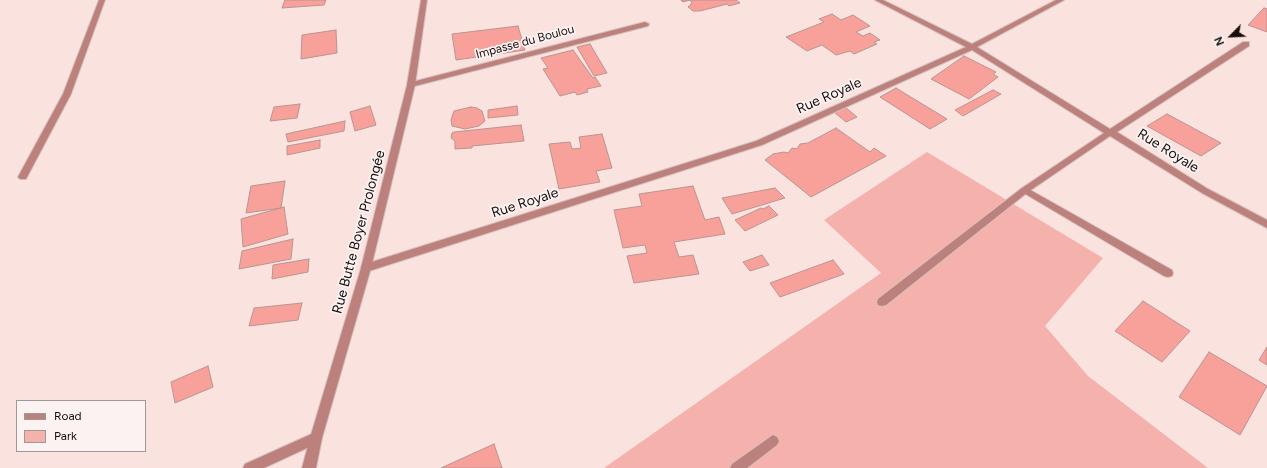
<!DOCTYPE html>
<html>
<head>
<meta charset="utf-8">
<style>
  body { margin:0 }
  #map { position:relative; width:1267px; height:468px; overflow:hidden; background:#fae2df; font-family:Figtree,sans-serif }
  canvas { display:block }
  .legend { position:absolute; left:16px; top:400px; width:130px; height:52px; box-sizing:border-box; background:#fbf3f2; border:1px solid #a09796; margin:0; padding:5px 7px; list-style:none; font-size:12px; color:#180c0b }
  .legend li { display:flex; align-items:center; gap:8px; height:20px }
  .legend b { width:20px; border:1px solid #a09796 }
  .north { position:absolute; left:1211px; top:16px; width:40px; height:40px; -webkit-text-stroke:3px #fbf3f2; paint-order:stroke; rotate:246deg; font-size:11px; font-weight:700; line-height:16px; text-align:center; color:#180c0b }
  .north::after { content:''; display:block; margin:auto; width:14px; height:18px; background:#180c0b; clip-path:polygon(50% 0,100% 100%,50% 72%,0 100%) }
</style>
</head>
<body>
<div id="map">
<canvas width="1267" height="468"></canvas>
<ul class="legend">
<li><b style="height:5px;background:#bd817d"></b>Road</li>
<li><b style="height:11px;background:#f5b2ad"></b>Park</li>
</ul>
<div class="north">N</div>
</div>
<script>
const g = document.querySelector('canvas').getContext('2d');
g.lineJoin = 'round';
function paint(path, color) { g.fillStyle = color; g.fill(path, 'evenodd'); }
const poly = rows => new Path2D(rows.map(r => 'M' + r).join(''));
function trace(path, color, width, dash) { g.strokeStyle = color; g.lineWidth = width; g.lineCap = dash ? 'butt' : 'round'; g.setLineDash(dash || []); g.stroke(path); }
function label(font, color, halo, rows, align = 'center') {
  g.font = font + ' Figtree,sans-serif'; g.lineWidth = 3.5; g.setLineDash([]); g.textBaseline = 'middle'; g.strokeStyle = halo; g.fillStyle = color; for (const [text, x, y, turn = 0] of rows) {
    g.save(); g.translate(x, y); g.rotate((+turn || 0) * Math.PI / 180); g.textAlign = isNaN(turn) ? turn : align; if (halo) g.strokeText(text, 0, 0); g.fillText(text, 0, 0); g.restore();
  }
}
const green = poly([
  [927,152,1103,258,1045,326,1088,376,1208,468,604,468,881,273,824,220]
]);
const building = poly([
  [285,0,326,0,324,5,282,8,285,0],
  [681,0,736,0,740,3,729,6,727,4,700,11,693,11,688,7,692,3,690,0,683,2,681,0],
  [1264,8,1267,9,1267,32,1248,25,1264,8],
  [832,14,841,20,853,15,870,26,856,32,863,36,870,33,880,40,874,42,877,44,854,54,850,51,836,55,822,45,807,51,786,37,824,22,819,19,832,14],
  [518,26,525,50,456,60,452,34,518,26],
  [336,30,337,53,301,59,302,35,336,30],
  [590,44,607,73,594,76,577,47,590,44],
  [573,50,593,78,595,77,601,86,587,89,588,92,577,95,575,92,560,96,543,69,548,68,541,58,573,50],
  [964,56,996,72,993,74,998,77,969,99,931,79,964,56],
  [896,88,947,119,930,129,880,97,896,88],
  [993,90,1001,94,963,116,955,110,993,90],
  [300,104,297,118,270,121,274,107,300,104],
  [370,106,376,125,355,131,350,112,370,106],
  [517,106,518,115,488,118,488,110,517,106],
  [471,107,477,108,482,111,485,121,479,126,465,129,452,126,451,120,454,111,471,107],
  [845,107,857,117,846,122,834,112,845,107],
  [1167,114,1221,143,1201,156,1147,126,1167,114],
  [345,121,344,131,288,142,286,134,345,121],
  [521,125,524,141,472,146,472,148,455,149,455,141,451,138,452,133,454,132,521,125],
  [836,128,870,152,874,148,886,156,811,197,765,160,773,154,784,152,788,153,792,148,797,149,800,144,808,143,836,128],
  [602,134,612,168,596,171,600,182,559,189,549,144,570,142,572,149,581,148,579,137,602,134],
  [320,140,320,148,287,155,287,146,320,140],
  [285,181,281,208,246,213,251,186,285,181],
  [693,186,705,220,719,217,725,234,674,242,679,257,693,255,699,274,634,283,627,256,647,253,645,245,623,248,614,210,642,206,639,194,693,186],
  [775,188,785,198,732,214,722,198,775,188],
  [769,206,778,215,745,231,735,220,761,208,763,209,769,206],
  [284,207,288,234,243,247,241,219,284,207],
  [293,239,291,259,239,269,242,251,293,239],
  [762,255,769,265,750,271,743,262,762,255],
  [309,259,308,272,272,279,273,265,309,259],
  [833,260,844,274,780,297,770,283,833,260],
  [1143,301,1190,331,1162,362,1115,331,1143,301],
  [302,303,298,320,249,326,254,308,302,303],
  [1267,347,1267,365,1259,360,1267,347],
  [1209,352,1267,386,1240,435,1179,397,1209,352],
  [208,366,213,387,175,403,171,382,208,366],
  [494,444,502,468,441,468,494,444]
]);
const service = poly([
  [1025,187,1172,270,1173,273,1172,276,1168,277,1164,276,1022,192,1020,190,1025,187]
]);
const minor = poly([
  [99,0,105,0,71,94,26,179,20,179,18,177,63,94,99,0],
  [875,0,883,0,972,44,1056,0,1064,0,977,47,1110,129,1243,42,1249,42,1249,46,1117,132,1208,189,1267,220,1267,228,1202,193,1110,136,1028,192,886,305,882,306,878,305,877,302,878,299,1022,188,1104,133,972,50,762,145,366,272,362,271,361,268,362,265,756,141,966,47,875,0],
  [645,22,649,24,648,26,411,87,407,85,408,83,645,22],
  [316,432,320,434,322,438,320,442,264,468,243,468,245,464,316,432],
  [773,435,777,437,779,441,777,445,747,468,730,468,732,464,773,435]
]);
const tertiary = poly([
  [421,0,427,0,415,85,371,268,322,438,316,468,302,468,310,438,361,268,407,85,421,0]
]);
const farStreetnames = [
  ["Impasse du Boulou",525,42,-15]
];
const streetNames = [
  ["Rue Royale",829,96,-24],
  ["Rue Royale",1168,151,32],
  ["Rue Royale",525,203,-18],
  ["Rue Butte Boyer Prolongée",359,232,-75]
];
paint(green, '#f5b2ad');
paint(building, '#f8a19a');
trace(building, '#b99491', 1);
trace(service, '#d6c0bd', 2);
trace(minor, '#d6c0bd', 2);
trace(tertiary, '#d6c0bd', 2);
paint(service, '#bd817d');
paint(minor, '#bd817d');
paint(tertiary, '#bd817d');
label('12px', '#180c0b', '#fbf3f2', farStreetnames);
label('14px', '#180c0b', '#fbf3f2', streetNames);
</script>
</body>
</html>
